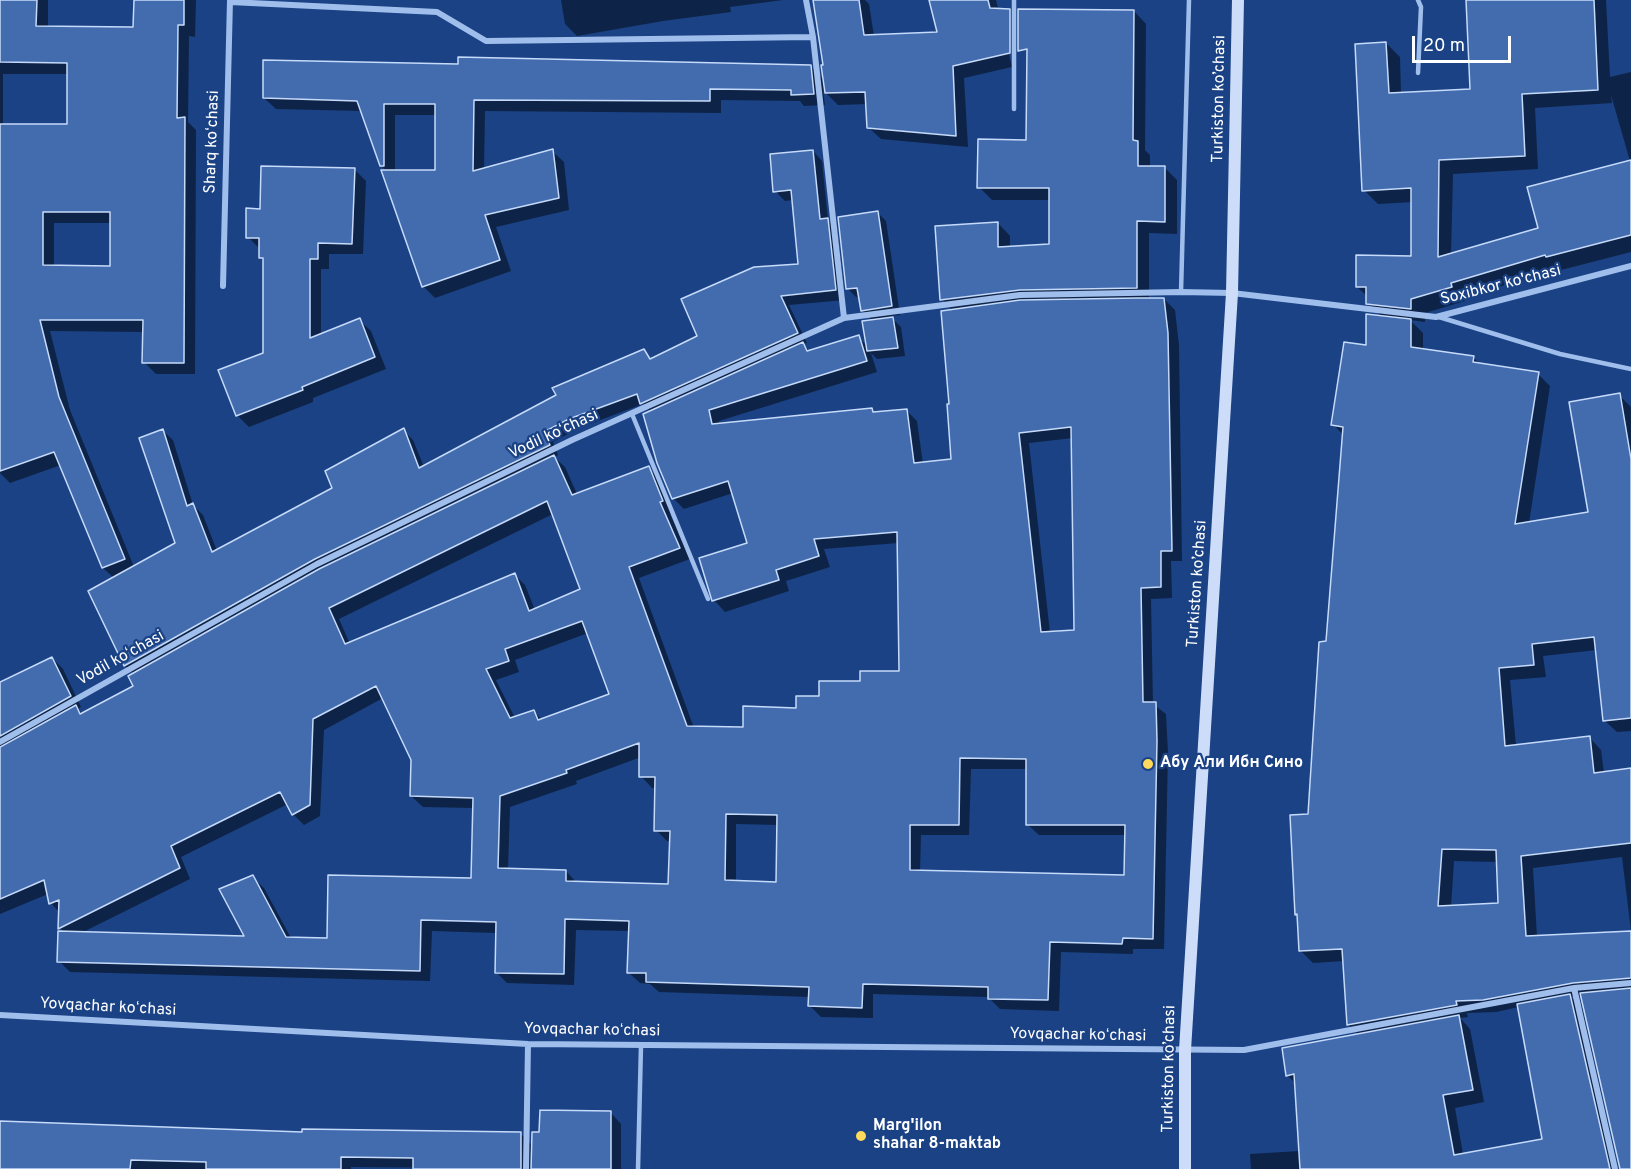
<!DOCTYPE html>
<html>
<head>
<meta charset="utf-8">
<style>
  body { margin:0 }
  #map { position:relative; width:1631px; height:1169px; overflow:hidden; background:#1a4285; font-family:Overpass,sans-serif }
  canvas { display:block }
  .scale { position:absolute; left:1412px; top:36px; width:99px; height:27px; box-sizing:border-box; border:3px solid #fff; border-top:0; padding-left:8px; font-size:18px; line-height:21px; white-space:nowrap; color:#fff; -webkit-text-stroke:4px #1a4285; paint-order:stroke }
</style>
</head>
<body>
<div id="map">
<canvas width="1631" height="1169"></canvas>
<div class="scale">20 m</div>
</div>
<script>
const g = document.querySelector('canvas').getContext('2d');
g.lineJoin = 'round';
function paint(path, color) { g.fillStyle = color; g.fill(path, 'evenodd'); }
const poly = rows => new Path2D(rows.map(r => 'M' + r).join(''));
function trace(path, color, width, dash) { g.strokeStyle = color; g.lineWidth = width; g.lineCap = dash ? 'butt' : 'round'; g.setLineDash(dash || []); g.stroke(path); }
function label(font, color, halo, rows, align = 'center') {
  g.font = font + ' Overpass,sans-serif'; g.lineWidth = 4.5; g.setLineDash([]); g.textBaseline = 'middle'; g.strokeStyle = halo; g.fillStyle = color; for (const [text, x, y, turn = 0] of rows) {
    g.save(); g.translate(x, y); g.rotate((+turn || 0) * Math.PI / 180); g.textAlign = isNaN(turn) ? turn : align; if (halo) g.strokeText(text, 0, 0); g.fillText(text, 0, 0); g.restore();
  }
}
const shadow = poly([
  [0,0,48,0,48,27,135,28,135,0,196,0,195,37,189,36,188,122,196,130,195,374,156,374,144,362,144,332,50,331,70,410,134,567,177,543,163,431,173,440,193,505,203,515,217,551,334,488,403,430,413,440,424,467,643,351,652,360,699,337,799,265,793,200,785,201,775,191,813,151,822,161,828,221,837,229,845,300,789,305,807,343,803,344,810,352,858,337,867,346,873,321,862,310,860,297,856,297,848,289,878,213,886,221,900,315,890,316,901,327,905,356,877,359,871,353,877,372,719,421,720,425,872,410,875,414,906,410,917,421,923,464,952,460,950,405,953,311,942,299,998,223,1010,236,1010,247,1050,245,1050,200,992,200,979,187,1028,141,1134,11,1146,24,1145,150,1150,155,1150,168,1165,168,1177,180,1177,234,1149,233,1149,299,1164,299,1175,310,1179,345,1182,561,1171,561,1172,598,1151,599,1153,704,1166,714,1168,753,1164,949,1133,949,1133,954,1061,952,1059,1011,1000,1009,988,997,873,994,873,1018,821,1017,810,1006,810,997,659,992,650,984,640,983,628,972,630,931,576,930,574,985,507,983,496,972,497,933,432,931,430,981,70,972,59,961,65,933,60,928,60,913,51,903,48,894,0,914,0,683,52,658,63,669,81,707,78,709,83,714,135,687,134,674,125,666,90,591,114,578,103,568,61,465,10,483,0,473],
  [3,74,69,74,69,126,3,125],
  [54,223,112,223,111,267,54,267],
  [643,404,651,412,673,498,684,509,733,493,749,544,714,600,725,612,789,591,786,581,830,567,824,549,898,543,901,673,862,682,820,698,797,709,744,728,694,728,639,578,690,559,670,514,673,512,659,479,648,468,577,494,565,467,554,457,558,455,553,442,579,428],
  [1073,438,1075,632,1050,633,1029,443],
  [553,514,582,590,535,610,525,585,514,574,350,644,339,619],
  [588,633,611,695,542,720,534,711,515,718,496,680,519,672,515,660],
  [383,698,413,759,411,796,423,807,474,808,473,880,328,939,291,938,264,888,252,877,247,937,81,933,190,879,181,857,288,804,293,814,304,825,320,816,324,730],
  [641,757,641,776,652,788,656,788,656,830,667,841,671,841,670,886,577,883,566,871,508,870,510,807,577,784,576,781],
  [971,769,1028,769,1027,824,1039,835,1126,835,1126,877,920,872,921,835,969,835],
  [736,824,778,825,777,883,736,882],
  [561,0,783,0,730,7,731,12,663,21,577,36,565,24],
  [815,0,865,0,869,4,874,36,939,34,930,0,996,0,1012,67,964,78,968,147,881,139,868,127,867,104,838,105,823,90,825,105,804,106,800,101,721,100,721,113,485,111,484,169,552,151,564,162,569,210,496,227,511,271,435,298,423,286,387,171,381,166,362,111,276,109,264,98,459,66,810,66,825,81,825,66],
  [395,115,436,115,436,171,395,171],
  [1467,0,1606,0,1610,77,1631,72,1631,252,1561,270,1560,269,1464,297,1465,301,1425,313,1425,322,1410,320,1423,333,1423,350,1473,357,1481,365,1538,374,1550,386,1529,523,1590,514,1619,395,1631,407,1631,731,1617,732,1604,720,1597,650,1543,656,1546,677,1510,680,1516,746,1589,737,1601,750,1604,773,1631,769,1631,931,1622,857,1533,868,1537,937,1631,933,1631,1169,1621,1169,1583,995,1571,997,1582,1008,1618,1169,1251,1169,1250,1154,1300,1151,1296,1084,1287,1075,1359,1035,1348,1025,1344,961,1313,963,1301,951,1299,916,1296,914,1327,642,1344,436,1333,424,1382,317,1368,303,1368,297,1357,287,1413,258,1413,202,1378,204,1364,190,1386,43,1400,57,1401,94,1472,90],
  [1611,95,1630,161,1540,229,1451,255,1453,174,1538,169,1535,108,1612,103],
  [1454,861,1498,862,1500,904,1451,907],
  [1519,1007,1544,1140,1463,1154,1455,1108,1484,1102,1470,1029,1460,1018,1468,1017,1467,1013,1496,1012],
  [355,170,366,181,363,254,329,254,329,269,321,269,321,335,359,320,371,331,386,369,313,398,313,402,249,427,237,415,264,354,265,262,260,257,259,248,248,237,262,210],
  [611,1113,621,1124,621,1169,351,1167,351,1169,0,1169,0,1123,303,1133,521,1134,533,1146]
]);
const building = poly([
  [0,0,37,0,36,26,133,27,134,0,184,0,184,25,178,25,177,118,185,117,184,363,142,363,143,320,40,320,59,397,125,559,102,568,54,452,0,471,0,124,67,124,67,63,0,62,0,0],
  [43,212,110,212,110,266,43,265,43,212],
  [813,0,859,0,864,35,937,32,929,0,988,0,990,8,1010,9,1010,53,953,66,956,136,867,128,865,92,825,93,821,65,823,65,813,0],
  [1466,0,1594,0,1598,90,1522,94,1525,156,1439,160,1438,257,1538,228,1527,187,1631,160,1631,235,1546,257,1545,255,1451,283,1452,287,1411,299,1411,309,1366,304,1366,287,1356,287,1356,255,1411,256,1411,188,1362,191,1355,44,1386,42,1389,93,1470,89,1466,0],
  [1018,9,1134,10,1133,140,1138,141,1138,166,1165,166,1165,222,1137,221,1137,288,1020,290,940,300,935,226,998,222,998,247,1049,244,1049,188,977,188,978,139,1026,140,1027,49,1018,51,1018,9],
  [458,57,811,65,814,94,791,95,791,90,710,89,710,101,474,100,473,171,553,149,559,198,485,215,500,260,422,287,381,170,435,170,435,104,384,104,384,166,380,166,357,101,263,98,263,60,458,64,458,57],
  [813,150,820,219,828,218,836,290,781,296,798,333,640,404,637,394,569,419,544,432,550,445,315,559,124,666,88,591,175,543,139,438,163,429,187,506,193,503,212,552,332,488,325,471,404,428,419,468,556,395,552,388,644,349,650,359,697,336,681,299,754,267,798,264,791,190,773,192,770,154,813,150],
  [261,166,355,168,352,244,318,243,318,259,310,259,310,338,360,318,375,357,302,387,303,390,236,416,218,370,263,353,263,258,259,258,259,238,246,238,246,208,260,209,261,166],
  [878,211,892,306,861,311,857,288,846,289,838,217,878,211],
  [1137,298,1164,298,1168,333,1172,551,1161,551,1161,587,1141,588,1143,702,1156,702,1157,741,1153,939,1123,938,1122,944,1050,942,1048,1000,988,999,988,987,863,984,862,1008,808,1006,809,987,646,982,646,973,627,973,629,921,565,919,564,974,495,973,496,922,421,920,420,971,57,962,58,931,244,936,219,889,253,875,286,937,327,938,328,875,471,878,473,798,410,796,411,760,376,686,313,719,310,805,292,815,280,792,171,846,180,868,58,929,59,900,49,904,44,880,0,899,0,747,76,705,80,714,133,686,128,676,319,569,554,455,572,495,649,466,663,501,660,502,680,548,629,567,687,726,743,727,743,706,796,708,796,696,819,696,819,681,860,681,860,671,899,671,897,532,814,539,819,556,776,570,779,580,712,601,699,558,747,543,728,481,672,499,657,463,643,414,803,342,807,351,859,335,867,361,709,410,712,424,872,408,873,412,907,409,914,463,951,459,947,404,949,404,941,311,1020,300,1137,298],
  [1071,427,1074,630,1041,632,1019,433,1071,427],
  [547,501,580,589,529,611,515,573,345,644,329,608,547,501],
  [582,621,609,694,538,720,534,710,510,718,486,669,509,661,505,649,582,621],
  [639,743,639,777,655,777,654,831,670,831,668,884,566,881,566,870,498,868,500,796,567,773,566,770,639,743],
  [960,758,1026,759,1026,825,1125,825,1124,875,910,870,910,825,959,825,960,758],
  [726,814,777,815,776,882,725,880,726,814],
  [1366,314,1411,319,1411,347,1474,356,1473,362,1539,372,1515,524,1588,512,1569,402,1620,393,1631,459,1631,718,1603,721,1594,637,1532,644,1534,665,1499,668,1505,746,1590,736,1594,773,1631,768,1631,843,1521,856,1526,936,1631,931,1631,978,1573,983,1483,1000,1456,1001,1457,1005,1347,1025,1342,949,1299,951,1297,914,1295,915,1290,815,1308,814,1319,642,1326,641,1343,427,1331,425,1344,342,1366,345,1366,314],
  [1442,849,1496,850,1498,903,1438,906,1442,849],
  [893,317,898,348,867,351,862,321,893,317],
  [52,657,71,696,0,736,0,682,52,657],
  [1631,988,1631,1169,1620,1169,1580,993,1631,988],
  [1570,994,1610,1169,1300,1169,1294,1074,1286,1076,1282,1048,1459,1015,1473,1090,1443,1095,1454,1155,1542,1139,1517,1004,1570,994],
  [540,1110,611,1111,611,1169,531,1169,532,1132,539,1132,540,1110],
  [0,1121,302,1132,302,1129,521,1132,521,1169,413,1169,413,1158,341,1157,341,1169,206,1169,206,1162,131,1160,130,1169,0,1169,0,1121]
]);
const service = poly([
  [1418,73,1421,7,1418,0],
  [1014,109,1014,0],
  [1181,292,1189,0],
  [1439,317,1560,354,1631,369],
  [632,414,708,599],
  [638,1169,641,1045]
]);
const minor = poly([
  [230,2,437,12,486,41,813,37],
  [223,286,230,0],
  [844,318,1020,295,1181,292,1232,293,1436,317,1631,266],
  [0,742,317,564,572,440,844,318,813,37,806,0],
  [1574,988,1615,1169],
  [0,1015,528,1044,1244,1050,1574,988,1631,983],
  [526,1169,528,1044]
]);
const secondary = poly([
  [1185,1169,1185,1050,1232,293,1238,0]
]);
const markers = [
  [1148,764,6,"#fed95c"],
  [861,1136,6,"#fed95c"]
];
const streetNames = [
  ["Turkiston ko’chasi",1220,99,-89],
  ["Sharq koʻchasi",213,142,-88],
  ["Soxibkor ko'chasi",1501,286,-14],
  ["Vodil koʻchasi",554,435,-25],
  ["Turkiston ko’chasi",1198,584,-86],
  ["Vodil koʻchasi",121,659,-29],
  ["Yovqachar koʻchasi",108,1008,3],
  ["Yovqachar koʻchasi",592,1031,1],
  ["Yovqachar koʻchasi",1078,1036,1],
  ["Turkiston ko’chasi",1170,1069,-89]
];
const poiNames = [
  ["Абу Али Ибн Сино",1160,764],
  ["Marg'ilon",873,1127],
  ["shahar 8-maktab",873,1145]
];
paint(shadow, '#0007');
paint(building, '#436caf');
trace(building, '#c6daf9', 1.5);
trace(service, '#a0beec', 4.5);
trace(minor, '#a0beec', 6);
trace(secondary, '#cdddf9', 12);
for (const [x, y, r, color] of markers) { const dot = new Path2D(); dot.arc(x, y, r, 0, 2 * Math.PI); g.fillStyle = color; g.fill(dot); trace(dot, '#1a4285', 2); }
label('16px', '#fff', '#1a4285', streetNames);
label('bold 16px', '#fff', '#1a4285', poiNames, 'left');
</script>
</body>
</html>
